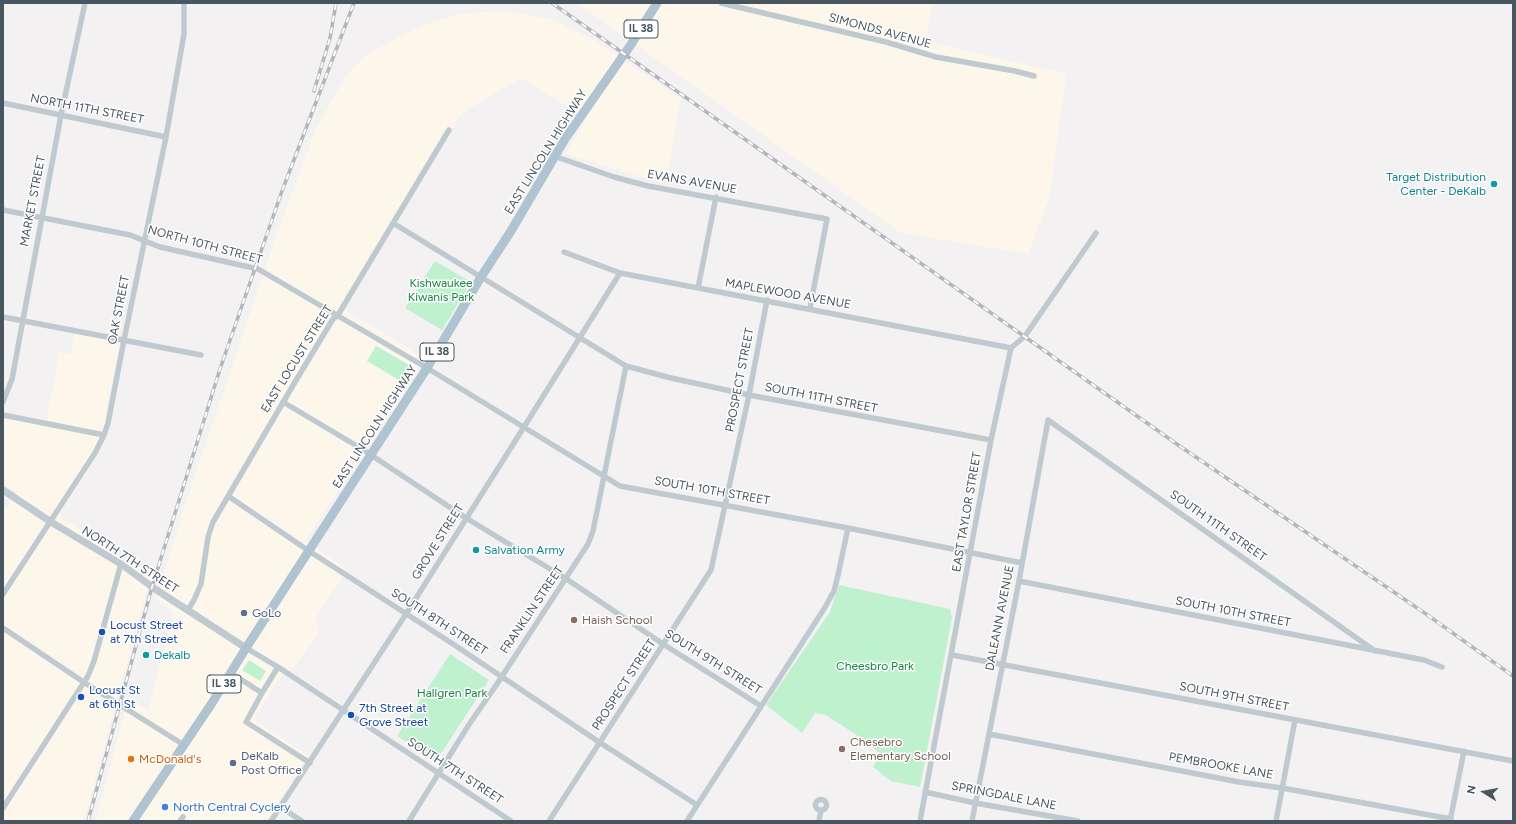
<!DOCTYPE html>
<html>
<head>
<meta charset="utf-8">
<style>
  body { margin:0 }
  #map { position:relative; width:1516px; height:824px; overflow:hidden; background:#f3f1f1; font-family:Figtree,sans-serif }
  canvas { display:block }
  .frame { position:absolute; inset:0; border:4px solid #48565f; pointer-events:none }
  .north { position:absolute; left:1464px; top:772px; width:40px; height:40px; -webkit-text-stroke:3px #fff; paint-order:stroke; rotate:281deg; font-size:11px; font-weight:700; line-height:16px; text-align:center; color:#48565f }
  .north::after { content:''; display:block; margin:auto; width:14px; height:18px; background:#48565f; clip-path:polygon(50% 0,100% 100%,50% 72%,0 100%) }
</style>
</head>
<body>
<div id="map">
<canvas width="1516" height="824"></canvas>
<div class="frame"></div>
<div class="north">N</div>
</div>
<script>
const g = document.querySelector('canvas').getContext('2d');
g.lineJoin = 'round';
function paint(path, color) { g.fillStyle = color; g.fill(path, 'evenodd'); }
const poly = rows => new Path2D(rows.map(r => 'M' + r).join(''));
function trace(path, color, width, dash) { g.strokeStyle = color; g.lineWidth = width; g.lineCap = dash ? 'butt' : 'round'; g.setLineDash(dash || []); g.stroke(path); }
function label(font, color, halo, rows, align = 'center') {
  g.font = font + ' Figtree,sans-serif'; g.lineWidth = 3; g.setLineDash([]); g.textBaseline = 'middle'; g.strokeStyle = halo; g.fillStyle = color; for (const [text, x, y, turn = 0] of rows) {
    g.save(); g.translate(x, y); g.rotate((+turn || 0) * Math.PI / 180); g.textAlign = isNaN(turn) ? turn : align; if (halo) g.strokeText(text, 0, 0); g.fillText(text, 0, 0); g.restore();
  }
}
const commercial = poly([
  [577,3,933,3,925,41,1066,74,1050,195,1028,254,901,233],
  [506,11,551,19,594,40,681,99,665,184,566,154,587,118,521,78,475,105,460,115,344,310,425,358,306,540,347,570,315,619,319,631,294,668,281,677,254,719,308,755,267,821,97,821,96,820,129,697,148,710,174,612,156,600,188,496,280,225,317,126,344,79,363,57,397,38,431,22,465,13],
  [75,334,120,343,108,403,103,445,84,477,62,510,61,517,127,561,152,571,84,821,3,821,3,512,17,493,3,483,3,418,46,426,59,352,71,354]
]);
const green = poly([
  [435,261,471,282,442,330,405,308],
  [376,346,409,365,410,374,404,383,367,361],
  [839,585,950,609,952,618,920,787,891,781,873,767,880,754,867,742,826,715,815,713,802,733,766,705,830,612],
  [450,654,489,680,436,761,397,736],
  [249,660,266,671,260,681,242,670]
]);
const minor = poly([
  [721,3,886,42,936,57,1015,71,1034,76],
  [3,103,166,137],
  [554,156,614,177,648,186,827,219,810,308],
  [3,210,130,235,160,247,258,269,427,368,620,486,848,528,1022,563],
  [393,223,626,366,671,378,749,395,991,440],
  [564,252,620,273,1011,348],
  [698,288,716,197],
  [3,317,201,355],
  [3,402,12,379,61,115,85,3],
  [283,402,362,449,466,518,565,578,663,644,761,706],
  [3,415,104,435],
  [228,496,309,551,453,644,599,742,697,805],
  [1019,581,1424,660,1442,667],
  [3,594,95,453,104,435,108,423,124,340,166,137,184,34,184,3],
  [188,610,194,600,201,584,208,537,213,522,295,382,333,319,338,315,449,130],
  [3,628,85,683,184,745],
  [246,648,278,667,511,821],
  [952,655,1513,761],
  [278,667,262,693,246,722,310,763],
  [231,673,262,693],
  [989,734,1239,782,1282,788,1451,819],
  [925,792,975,803,1078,821],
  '815.5 805a5.5 5.5 0 1 1 11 0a5.5 5.5 0 1 1-11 0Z',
  [280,807,302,821],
  [3,808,88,676,94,661,121,564],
  [180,821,183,817],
  [271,821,406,614,524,427,620,273],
  [409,821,468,726,497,684,588,544,593,531,626,366],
  [549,821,711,570,749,395,767,300],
  [687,821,824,609,834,591,838,575,848,528],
  [819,821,821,810],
  [920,821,991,440,1011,348,1025,336,1096,233],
  [972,821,1019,581,1048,420,1375,651],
  [1276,821,1295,720],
  [1450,821,1464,751]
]);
const tertiary = poly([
  [3,490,51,522,121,564,155,589,246,648]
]);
const primary = poly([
  [133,821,212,703,246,648,427,368,481,277,511,231,565,139,630,46,657,3]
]);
const rail = poly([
  [552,3,1181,447,1426,614,1513,676],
  [314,91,330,38,336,3],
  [88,821,152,587,220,369,282,191,354,3]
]);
const markers = [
  [1494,184,4,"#0f9aa8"],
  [476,550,4,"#0f9aa8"],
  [244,613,4,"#5c6f8a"],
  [574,620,4,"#8d6e63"],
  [102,632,4,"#1a4fb4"],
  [146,655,4,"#0f9aa8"],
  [81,697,4,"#1a4fb4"],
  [351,715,4,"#1a4fb4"],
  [842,749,4,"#8d6e63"],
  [131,759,4,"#e8710a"],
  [233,763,4,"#5c6f8a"],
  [165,807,4,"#3f7fe0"]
];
const shields = [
  [641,29,34],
  [437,352,34],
  [224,684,34]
];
const shieldNames = [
  ["IL 38",641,29],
  ["IL 38",437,352],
  ["IL 38",224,684]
];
const streetNames = [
  ["SIMONDS AVENUE",880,31,15],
  ["NORTH 11TH STREET",87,109,11],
  ["EAST LINCOLN HIGHWAY",546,152,-58],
  ["EVANS AVENUE",692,182,10],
  ["MARKET STREET",33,201,-79],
  ["NORTH 10TH STREET",205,245,15],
  ["MAPLEWOOD AVENUE",788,294,10],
  ["OAK STREET",119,310,-79],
  ["EAST LOCUST STREET",297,359,-58],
  ["PROSPECT STREET",740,380,-79],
  ["SOUTH 11TH STREET",821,398,11],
  ["EAST LINCOLN HIGHWAY",375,427,-57],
  ["SOUTH 10TH STREET",712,491,10],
  ["EAST TAYLOR STREET",967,512,-80],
  ["SOUTH 11TH STREET",1218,526,35],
  ["GROVE STREET",438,542,-58],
  ["NORTH 7TH STREET",130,560,33],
  ["FRANKLIN STREET",532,610,-56],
  ["SOUTH 10TH STREET",1233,612,11],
  ["DALEANN AVENUE",1000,618,-79],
  ["SOUTH 8TH STREET",439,622,33],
  ["SOUTH 9TH STREET",713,662,32],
  ["PROSPECT STREET",624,685,-57],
  ["SOUTH 9TH STREET",1234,697,11],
  ["PEMBROOKE LANE",1221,766,10],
  ["SOUTH 7TH STREET",455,771,33],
  ["SPRINGDALE LANE",1004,796,11]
];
const cultureNames = [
  ["Target Distribution",1486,177,"right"],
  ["Center - DeKalb",1486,191,"right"],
  ["Salvation Army",484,550],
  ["Dekalb",154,655]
];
const parkNames = [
  ["Kishwaukee",441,283],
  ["Kiwanis Park",441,297],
  ["Cheesbro Park",875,666],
  ["Hallgren Park",452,693]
];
const serviceNames = [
  ["GoLo",252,613],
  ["DeKalb",241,756],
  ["Post Office",241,770]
];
const educationNames = [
  ["Haish School",582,620],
  ["Chesebro",850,742],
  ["Elementary School",850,756]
];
const transitNames = [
  ["Locust Street",110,625],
  ["at 7th Street",110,639],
  ["Locust St",89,690],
  ["at 6th St",89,704],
  ["7th Street at",359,708],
  ["Grove Street",359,722]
];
const foodNames = [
  ["McDonald's",139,759]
];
const shopNames = [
  ["North Central Cyclery",173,807]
];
paint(commercial, '#fdf6eb');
paint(green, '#bff1ce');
trace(minor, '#becad0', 5.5);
trace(tertiary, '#becad0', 7);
trace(primary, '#b0c3d0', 9);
trace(rail, '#b3b7bb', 3.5);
trace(rail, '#fff', 2, [6]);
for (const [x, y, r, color] of markers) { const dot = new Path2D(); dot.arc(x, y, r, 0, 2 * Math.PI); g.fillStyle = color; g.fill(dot); trace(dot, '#fff', 1.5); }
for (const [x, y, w] of shields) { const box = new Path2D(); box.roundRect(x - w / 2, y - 9, w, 18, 3); g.fillStyle = '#fff'; g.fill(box); trace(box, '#48565f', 1); }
label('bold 11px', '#48565f', null, shieldNames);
label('12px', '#48565f', '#fff', streetNames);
label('12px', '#0d838f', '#fff', cultureNames, 'left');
label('12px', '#158442', '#fff', parkNames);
label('12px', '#4e5e75', '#fff', serviceNames, 'left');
label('12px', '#785e54', '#fff', educationNames, 'left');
label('12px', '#164399', '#fff', transitNames, 'left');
label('12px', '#c56008', '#fff', foodNames, 'left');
label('12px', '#366cbe', '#fff', shopNames, 'left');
</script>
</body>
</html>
